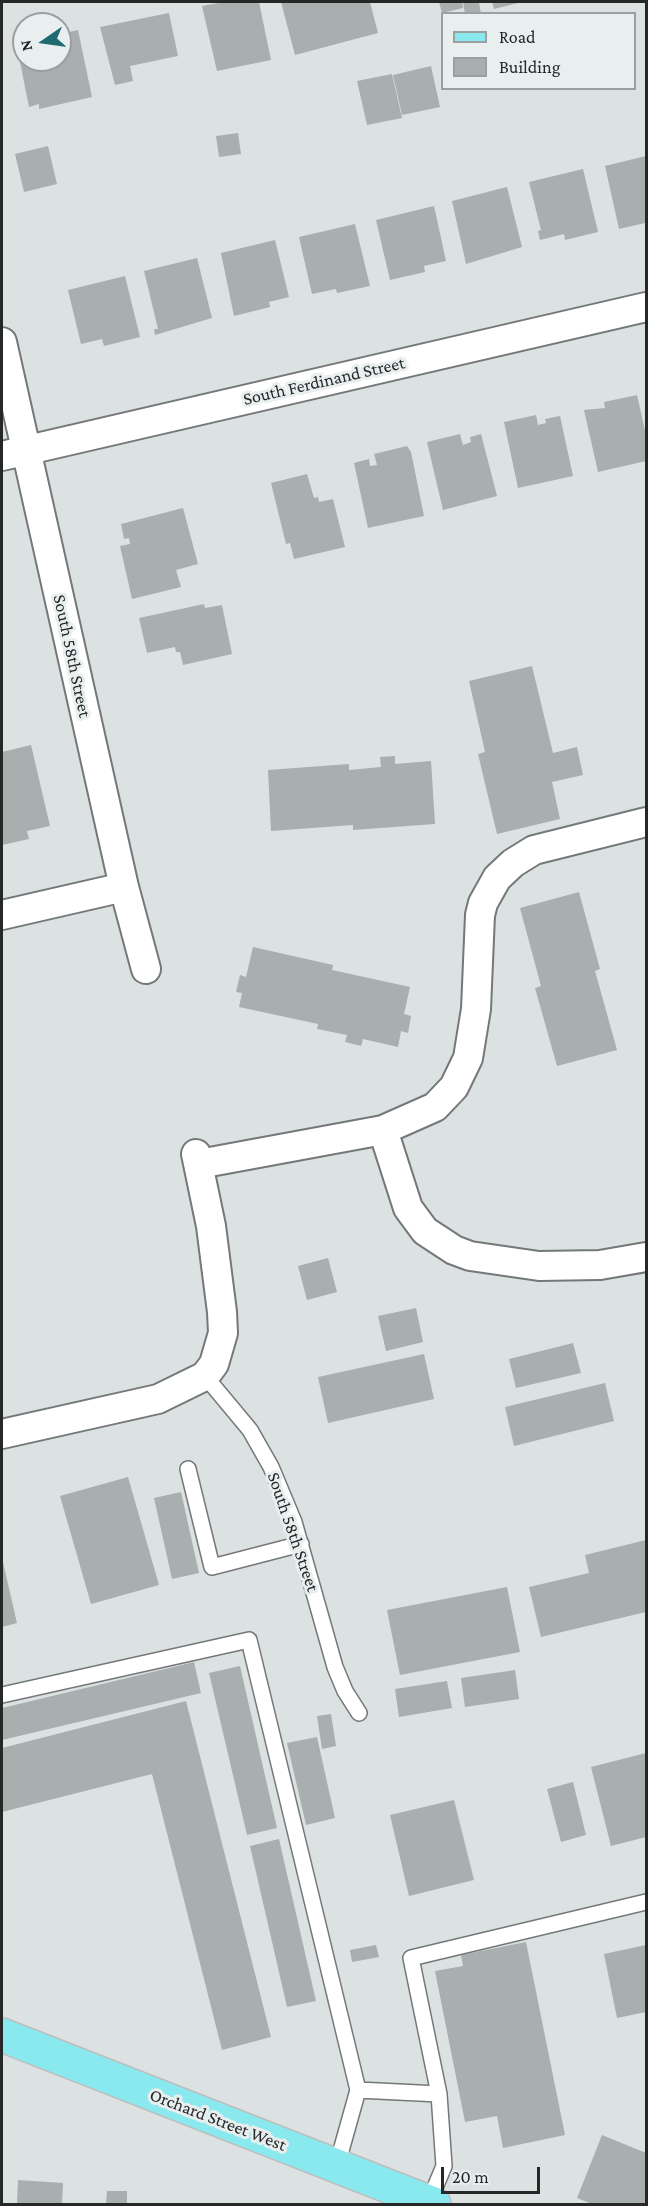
<!DOCTYPE html>
<html>
<head>
<meta charset="utf-8">
<style>
  body { margin:0 }
  #map { position:relative; width:648px; height:2206px; overflow:hidden; background:#dce1e2; font-family:"Crimson Pro",serif }
  canvas { display:block }
  .frame { position:absolute; inset:0; border:3px solid #262828; pointer-events:none }
  .legend { position:absolute; left:441px; top:12px; width:195px; height:78px; box-sizing:border-box; background:#e9efef; border:2px solid #9b9f9f; margin:0; padding:8px 10px; list-style:none; font-size:18px; color:#262828 }
  .legend li { display:flex; align-items:center; gap:12px; height:30px }
  .legend b { width:30px; border:2px solid #9b9f9f }
  .north { position:absolute; left:12px; top:12px; width:60px; height:60px; box-sizing:border-box; background:#e9efef; border:2px solid #9b9f9f; border-radius:50%; rotate:257deg; font-size:16px; font-weight:700; line-height:24px; text-align:center; color:#262828 }
  .north::after { content:''; display:block; margin:auto; width:21px; height:27px; background:#1f6b71; clip-path:polygon(50% 0,100% 100%,50% 72%,0 100%) }
  .scale { position:absolute; left:441px; top:2167px; width:99px; height:27px; box-sizing:border-box; border:3px solid #262828; border-top:0; padding-left:8px; font-size:18px; line-height:21px; white-space:nowrap; color:#262828; -webkit-text-stroke:4px #e9efef; paint-order:stroke }
</style>
</head>
<body>
<div id="map">
<canvas width="648" height="2206"></canvas>
<div class="frame"></div>
<ul class="legend">
<li><b style="height:8px;background:#8ae8ef"></b>Road</li>
<li><b style="height:16px;background:#a9aeae"></b>Building</li>
</ul>
<div class="north">N</div>
<div class="scale">20 m</div>
</div>
<script>
const g = document.querySelector('canvas').getContext('2d');
g.lineJoin = 'round';
function paint(path, color) { g.fillStyle = color; g.fill(path, 'evenodd'); }
const poly = rows => new Path2D(rows.map(r => 'M' + r).join(''));
function trace(path, color, width, dash) { g.strokeStyle = color; g.lineWidth = width; g.lineCap = dash ? 'butt' : 'round'; g.setLineDash(dash || []); g.stroke(path); }
function label(font, color, halo, rows, align = 'center') {
  g.font = font + ' "Crimson Pro",serif'; g.lineWidth = 6; g.setLineDash([]); g.textBaseline = 'middle'; g.strokeStyle = halo; g.fillStyle = color; for (const [text, x, y, turn = 0] of rows) {
    g.save(); g.translate(x, y); g.rotate((+turn || 0) * Math.PI / 180); g.textAlign = isNaN(turn) ? turn : align; if (halo) g.strokeText(text, 0, 0); g.fillText(text, 0, 0); g.restore();
  }
}
const building = poly([
  [224,2,259,2,271,60,217,71,202,6],
  [281,2,370,2,378,33,295,55],
  [439,2,462,2,463,8,442,13],
  [463,2,479,2,481,14,465,14],
  [492,2,522,2,494,9],
  [169,13,178,56,130,66,133,81,115,85,100,27],
  [78,30,92,97,39,109,39,104,29,107,20,62,60,60,60,34],
  [431,66,440,107,402,115,393,75],
  [392,74,402,118,367,125,357,81],
  [238,133,241,154,219,157,216,136],
  [48,146,57,184,24,192,15,154],
  [646,156,645,223,619,229,605,166],
  [583,169,598,232,565,240,564,234,540,240,538,231,541,230,529,182],
  [507,187,522,247,466,264,452,201],
  [434,206,446,261,424,266,425,272,390,280,376,220],
  [355,224,370,286,337,293,336,289,312,294,299,237],
  [275,240,289,297,269,302,270,307,234,316,221,253],
  [197,258,212,318,155,335,154,329,158,329,144,271],
  [125,276,140,337,104,346,102,339,81,344,68,290],
  [637,395,646,435,646,461,598,472,584,410,605,408,604,402],
  [536,415,538,425,546,423,545,419,560,416,573,476,518,488,504,422],
  [460,434,463,445,471,442,470,437,481,434,497,496,443,510,427,442],
  [407,446,411,452,424,516,368,528,354,463,369,459,370,466,377,465,374,454],
  [307,474,314,498,318,497,319,502,333,499,345,547,294,559,290,543,286,544,271,483],
  [183,508,198,564,176,570,181,587,132,599,120,546,130,544,129,538,124,539,121,524],
  [204,604,205,608,222,605,232,654,183,665,180,652,176,652,175,647,147,653,139,618],
  [532,666,553,753,577,747,583,775,552,782,560,819,497,834,478,754,485,752,469,681],
  [31,745,50,826,27,831,29,839,2,845,2,752],
  [395,756,395,764,431,761,435,824,353,830,353,825,271,831,268,770,349,764,349,770,381,767,380,757],
  [579,892,600,969,595,971,617,1050,557,1066,535,988,541,986,520,908],
  [253,947,333,965,332,970,410,987,404,1014,411,1016,408,1033,401,1031,398,1047,363,1039,361,1046,345,1042,347,1035,317,1029,318,1024,239,1007,242,993,236,992,240,975,246,977],
  [328,1258,337,1292,307,1300,298,1266],
  [416,1308,423,1342,386,1351,378,1316],
  [573,1343,581,1373,516,1388,509,1359],
  [424,1354,434,1399,328,1423,318,1377],
  [605,1383,614,1421,514,1446,505,1407],
  [128,1477,159,1585,91,1604,60,1496],
  [181,1492,199,1573,172,1579,154,1498],
  [646,1540,646,1612,541,1637,529,1587,589,1573,585,1555],
  [2,1558,17,1623,2,1627],
  [507,1587,520,1652,400,1675,387,1610],
  [194,1662,201,1693,2,1740,2,1708],
  [240,1666,277,1828,247,1835,209,1673],
  [515,1670,519,1699,465,1707,461,1678],
  [447,1681,452,1708,399,1717,395,1689],
  [186,1701,271,2037,222,2050,152,1774,2,1812,2,1748],
  [331,1714,336,1746,322,1749,317,1716],
  [317,1737,335,1818,306,1825,287,1743],
  [646,1753,646,1837,611,1846,591,1767],
  [573,1782,586,1835,561,1842,547,1789],
  [454,1800,474,1880,409,1896,390,1815],
  [279,1839,316,2001,287,2007,250,1846],
  [526,1942,565,2135,503,2148,497,2116,465,2122,435,1971,463,1966,461,1955],
  [376,1945,379,1957,352,1962,350,1950],
  [646,1945,646,2012,617,2018,604,1954],
  [602,2135,646,2153,646,2204,592,2204,577,2198],
  [18,2180,63,2183,62,2204,17,2204],
  [107,2191,127,2191,127,2204,106,2204]
]);
const service = poly([
  [205,1376,250,1430,271,1467,294,1522,335,1667,345,1691,359,1713],
  [188,1469,212,1567,301,1544],
  [2,1695,249,1640,358,2090,337,2165],
  [358,2090,439,2094],
  [429,2202,444,2166,439,2094,411,1958,646,1902]
]);
const minor = poly([
  [2,342,124,887,146,969],
  [2,456,646,307],
  [2,915,124,887],
  [383,1130,408,1208,425,1231,454,1250,470,1256,539,1266,600,1265,646,1257],
  [199,1164,383,1130,435,1107,454,1087,468,1058,476,1009,480,915,483,903,497,878,513,863,534,850,646,822],
  [2,1434,158,1399,205,1376,214,1364,223,1333,222,1312,211,1226,196,1154]
]);
const primary = poly([
  [2,2035,434,2204]
]);
const streetNames = [
  ["South Ferdinand Street",324,381,-13],
  ["South 58th Street",72,656,78],
  ["South 58th Street",293,1532,71],
  ["Orchard Street West",218,2120,21]
];
paint(building, '#a9aeae');
trace(service, '#747879', 18);
trace(minor, '#747879', 32);
trace(primary, '#bebebe', 36);
trace(service, '#fff', 15);
trace(minor, '#fff', 28);
trace(primary, '#8ae8ef', 33);
label('18px', '#262828', '#e9efef', streetNames);
</script>
</body>
</html>
